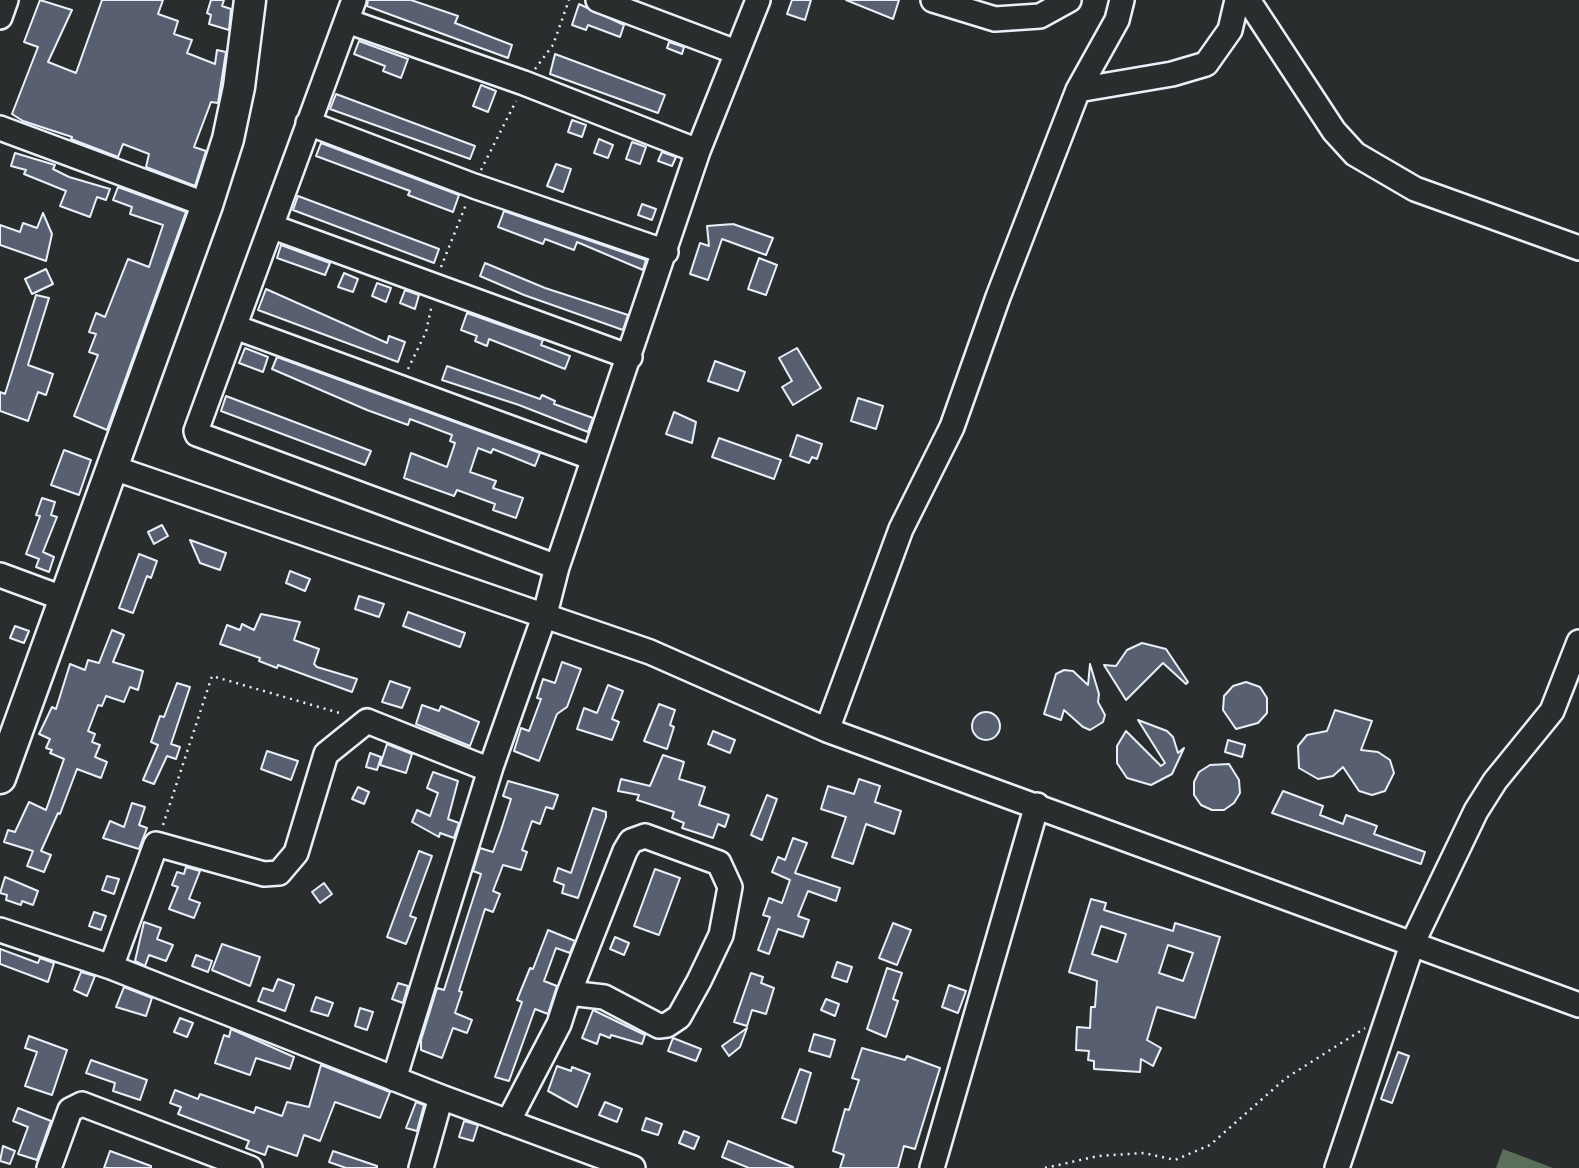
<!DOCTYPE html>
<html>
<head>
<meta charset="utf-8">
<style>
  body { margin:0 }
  canvas { display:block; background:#2a2d2e }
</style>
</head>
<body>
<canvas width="1579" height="1168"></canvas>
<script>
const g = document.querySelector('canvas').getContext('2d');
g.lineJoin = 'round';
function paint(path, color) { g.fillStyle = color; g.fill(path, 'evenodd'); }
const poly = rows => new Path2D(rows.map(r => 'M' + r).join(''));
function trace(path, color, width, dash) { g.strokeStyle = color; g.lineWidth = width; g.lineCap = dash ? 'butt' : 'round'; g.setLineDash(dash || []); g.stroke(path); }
const green = poly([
  [1503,1149,1553,1168,1496,1168]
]);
const building = poly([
  [40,0,72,10,48,62,76,73,102,0,163,0,158,14,178,21,174,34,192,40,187,53,215,64,217,50,226,52,218,103,211,102,194,147,206,151,195,186,146,167,149,154,123,144,118,157,71,139,72,137,23,121,12,114,38,47,24,42,40,0],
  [211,0,224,0,222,6,231,9,229,30,209,24,211,15,207,13,211,0],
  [368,0,411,0,458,16,455,23,512,45,508,58,367,6,368,0],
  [792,0,811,0,805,20,787,14,792,0],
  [846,0,899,0,893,19,846,0],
  [579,4,624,25,620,37,588,25,586,30,572,25,579,4],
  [359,41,408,59,401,78,383,71,385,66,354,54,359,41],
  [669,42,684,47,682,54,667,48,669,42],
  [555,54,665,95,658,113,550,74,555,54],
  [481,85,496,91,488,112,473,106,481,85],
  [336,94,475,146,470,159,330,109,336,94],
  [572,120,586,125,582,137,568,132,572,120],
  [599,139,613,145,608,158,594,153,599,139],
  [632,142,646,147,640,164,626,159,632,142],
  [321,143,459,195,453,212,408,195,410,191,316,156,321,143],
  [662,152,676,157,672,166,658,161,662,152],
  [15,153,55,165,53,169,69,177,110,189,106,200,97,197,90,217,60,206,66,191,24,174,26,170,11,166,15,153],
  [556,164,571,169,563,192,547,186,556,164],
  [118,187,186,212,107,430,74,416,98,355,89,352,96,334,89,332,96,313,105,317,128,259,149,267,163,225,130,214,132,207,113,200,118,187],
  [298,196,439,249,434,263,293,210,298,196],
  [642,204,656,209,652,220,638,215,642,204],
  [504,211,646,260,643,270,577,242,574,250,545,239,543,244,498,227,504,211],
  [43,213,52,234,46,261,0,245,0,225,20,232,23,223,37,228,43,213],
  [733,224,773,238,766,255,722,239,708,280,690,274,700,243,709,246,707,226,733,224],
  [281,245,330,263,325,275,277,258,281,245],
  [759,258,777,265,766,295,748,289,759,258],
  [485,263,545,288,628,315,623,330,524,295,480,276,485,263],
  [46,269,53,284,32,294,25,279,46,269],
  [344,273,358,279,353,292,338,287,344,273],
  [377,283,391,288,386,302,372,296,377,283],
  [266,289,387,343,389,336,405,342,398,362,258,310,266,289],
  [405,290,419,295,415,309,400,303,405,290],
  [36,295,49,298,28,365,53,374,46,395,38,392,28,421,0,411,0,392,5,394,36,295],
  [467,313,543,340,541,345,570,356,565,369,489,339,487,346,475,341,477,336,461,330,467,313],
  [245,348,268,357,263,372,239,363,245,348],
  [797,348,821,388,793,405,782,387,792,381,779,358,797,348],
  [277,357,540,453,535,466,493,449,491,453,478,448,470,472,496,481,493,488,523,498,516,518,493,510,495,504,457,490,454,496,404,478,411,453,447,467,455,443,450,441,452,435,410,419,408,425,367,410,272,369,277,357],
  [715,361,745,372,738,391,708,381,715,361],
  [447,366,540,399,542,395,555,401,554,404,593,418,588,432,519,405,442,380,447,366],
  [226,396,371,451,365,465,221,411,226,396],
  [858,398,883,406,876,429,851,421,858,398],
  [674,412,696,422,692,443,666,434,674,412],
  [797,435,822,444,817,459,812,457,809,463,790,456,797,435],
  [719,438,781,460,774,479,712,457,719,438],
  [64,450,91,460,79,495,51,485,64,450],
  [42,498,55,502,51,515,57,517,43,552,54,557,49,572,36,567,39,559,26,554,40,516,36,515,42,498],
  [162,525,168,536,154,544,148,532,162,525],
  [190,540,226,553,220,570,200,563,190,540],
  [139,554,157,561,151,578,147,576,133,613,119,608,139,554],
  [290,571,310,579,305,591,286,583,290,571],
  [359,596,384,604,379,617,355,609,359,596],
  [408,612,465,633,460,647,403,626,408,612],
  [261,614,300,622,294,640,319,649,314,664,317,667,357,679,352,692,278,665,277,668,259,661,260,658,220,644,227,625,240,630,242,624,254,630,261,614],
  [15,626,29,631,24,643,10,638,15,626],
  [112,630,124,635,113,662,143,671,138,690,130,687,124,702,106,696,102,706,98,705,88,731,95,734,92,742,100,745,95,757,107,762,101,778,77,769,60,814,58,813,41,851,51,855,44,872,27,866,33,851,4,842,8,830,15,832,29,802,46,810,64,759,50,753,52,750,46,748,50,739,39,734,52,707,56,709,70,664,85,670,88,660,99,663,112,630],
  [1142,643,1166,649,1188,682,1186,684,1163,663,1126,700,1104,665,1116,666,1127,650,1142,643],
  [562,662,581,669,567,707,557,714,539,761,514,751,521,728,529,731,541,699,537,698,543,679,555,683,562,662],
  [1090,664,1099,694,1098,702,1105,715,1103,722,1090,730,1083,727,1064,710,1061,720,1044,714,1056,674,1064,670,1073,671,1088,685,1090,664],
  [390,681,410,688,402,708,382,702,390,681],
  [1246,682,1260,687,1267,698,1267,713,1258,723,1236,729,1223,710,1224,696,1233,686,1246,682],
  [177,683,190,687,171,744,180,747,176,759,167,756,154,784,143,780,158,745,151,742,160,716,164,717,177,683],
  [608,685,623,691,612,719,619,722,612,740,577,729,584,708,597,713,608,685],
  [659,704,675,710,670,725,674,727,667,749,644,741,659,704],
  [422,705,439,711,441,706,479,722,470,746,416,724,422,705],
  [1335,710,1372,721,1361,750,1378,752,1390,760,1394,773,1385,791,1372,795,1359,791,1343,767,1333,776,1318,779,1299,768,1298,746,1307,735,1327,731,1335,710],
  '972 726a14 14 0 1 1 28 0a14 14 0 1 1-28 0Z',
  [1138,720,1167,731,1173,737,1178,753,1184,748,1172,774,1151,785,1127,778,1117,763,1117,746,1126,731,1161,766,1165,763,1138,720],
  [713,731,735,740,730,753,708,744,713,731],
  [1228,740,1245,745,1242,757,1225,752,1228,740],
  [387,744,412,754,406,773,380,765,387,744],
  [267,751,298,761,291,780,261,769,267,751],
  [370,753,381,757,377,770,366,767,370,753],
  [663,755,684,762,679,779,705,787,699,805,729,815,725,827,718,824,713,838,682,828,684,823,672,818,674,812,637,800,639,795,618,791,621,779,650,786,663,755],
  [1229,764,1239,780,1240,793,1234,803,1224,810,1212,810,1201,805,1194,795,1194,782,1199,772,1210,765,1229,764],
  [433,772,458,781,448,819,459,823,454,838,440,833,439,837,412,822,417,810,430,816,438,793,427,788,433,772],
  [859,779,880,786,875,802,901,811,894,834,866,824,853,864,832,857,846,817,821,809,828,786,854,794,859,779],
  [508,781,558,795,553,809,546,807,540,824,532,821,522,850,527,852,521,870,503,865,493,891,500,894,493,912,485,909,459,991,462,992,455,1013,472,1020,467,1033,453,1028,442,1058,421,1050,421,1040,437,988,444,990,472,902,481,874,473,871,480,848,493,852,501,830,511,799,503,796,508,781],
  [358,787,369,792,364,804,352,799,358,787],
  [1283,791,1323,806,1320,815,1343,824,1346,815,1377,826,1374,834,1425,852,1421,864,1272,813,1283,791],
  [767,795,777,799,762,840,751,835,767,795],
  [132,803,145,807,139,825,147,828,139,849,103,838,110,821,124,827,132,803],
  [593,808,606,812,606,817,578,898,562,893,564,885,554,881,558,868,571,873,593,808],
  [793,838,807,843,795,873,840,888,836,901,808,891,798,916,809,920,803,937,778,929,769,954,758,950,770,917,763,915,769,898,782,903,790,880,772,872,778,857,785,860,793,838],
  [419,851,432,856,410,916,416,918,406,944,387,937,419,851],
  [186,867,200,871,189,899,200,903,194,918,169,909,178,887,172,885,177,872,184,874,186,867],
  [655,869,680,878,659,935,634,926,655,869],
  [107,876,119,879,114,894,102,890,107,876],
  [5,877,38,891,33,905,22,901,21,905,6,900,7,895,0,893,5,877],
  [324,883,332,894,320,903,312,892,324,883],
  [1091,899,1106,903,1104,910,1173,931,1175,923,1220,937,1195,1018,1157,1007,1147,1040,1161,1048,1153,1066,1141,1059,1140,1072,1094,1069,1094,1061,1088,1060,1089,1051,1076,1050,1077,1027,1090,1028,1091,1007,1095,1007,1097,981,1069,972,1091,899],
  [1101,926,1126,934,1117,962,1092,954,1101,926],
  [1168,945,1193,953,1183,981,1159,973,1168,945],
  [94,912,106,916,101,930,89,926,94,912],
  [144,922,161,928,157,939,173,945,166,961,149,955,145,966,135,961,144,922],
  [893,923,911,930,897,965,879,958,893,923],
  [548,930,575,941,570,953,556,948,544,981,557,986,548,1014,535,1009,509,1081,495,1077,522,1002,517,1000,530,968,533,969,548,930],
  [615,937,629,943,624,955,610,949,615,937],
  [222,944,260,957,250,986,212,970,222,944],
  [0,949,38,963,40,958,54,963,48,982,0,964,0,949],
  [196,955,212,961,208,972,192,966,196,955],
  [837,962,852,967,847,982,832,977,837,962],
  [887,968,902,973,893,999,898,1001,886,1037,867,1029,887,968],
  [81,972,95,976,87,996,74,990,81,972],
  [751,973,763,977,761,983,774,988,766,1014,752,1010,747,1026,734,1022,751,973],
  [278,979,294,985,285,1011,258,1001,263,988,273,991,278,979],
  [398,983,408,986,403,1003,392,999,398,983],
  [949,985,966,991,958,1013,942,1007,949,985],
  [124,987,152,998,146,1016,116,1007,124,987],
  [316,997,333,1003,328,1016,311,1011,316,997],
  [826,999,839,1004,835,1016,821,1010,826,999],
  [360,1008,373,1012,367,1030,355,1026,360,1008],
  [593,1010,645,1035,642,1044,611,1035,610,1038,600,1034,597,1044,582,1038,593,1010],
  [180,1018,193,1023,187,1037,174,1032,180,1018],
  [747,1028,740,1047,729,1056,722,1046,747,1028],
  [231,1029,294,1057,290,1069,256,1058,250,1075,215,1063,224,1035,229,1037,231,1029],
  [814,1034,835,1040,830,1057,809,1051,814,1034],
  [29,1036,67,1050,52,1095,25,1086,37,1052,25,1048,29,1036],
  [673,1038,701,1049,696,1061,668,1051,673,1038],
  [862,1048,905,1060,907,1056,940,1068,915,1149,904,1146,898,1168,840,1168,844,1155,833,1151,845,1109,849,1110,859,1080,852,1078,862,1048],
  [1398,1052,1409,1056,1392,1103,1381,1099,1398,1052],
  [91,1060,147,1080,140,1100,113,1091,115,1083,86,1073,91,1060],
  [321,1065,390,1092,380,1118,335,1102,320,1141,304,1135,297,1156,268,1146,265,1155,246,1148,249,1141,178,1114,181,1107,170,1103,175,1090,198,1099,200,1094,254,1113,256,1107,282,1116,287,1102,309,1107,321,1065],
  [557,1066,571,1071,572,1067,590,1074,577,1107,548,1091,557,1066],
  [800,1069,811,1073,796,1123,782,1118,800,1069],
  [416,1102,424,1105,417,1131,406,1128,416,1102],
  [605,1102,622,1109,617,1122,599,1115,605,1102],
  [18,1108,51,1121,37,1160,18,1154,28,1127,13,1121,18,1108],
  [646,1118,662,1124,658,1135,642,1130,646,1118],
  [464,1121,478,1125,473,1141,459,1137,464,1121],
  [684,1131,699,1137,694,1149,679,1143,684,1131],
  [728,1141,793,1167,793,1168,749,1168,722,1157,728,1141],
  [3,1146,15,1151,10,1164,0,1161,3,1146],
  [110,1151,151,1166,151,1168,104,1168,110,1151],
  [333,1151,377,1166,377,1168,346,1168,329,1162,333,1151]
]);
const path = poly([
  [535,69,553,45,569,0],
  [481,170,516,101],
  [441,267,467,202],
  [408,369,426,332,432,304],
  [163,825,212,676,343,714],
  [1045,1168,1098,1156,1144,1153,1175,1160,1210,1145,1286,1078,1365,1028]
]);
const minor = poly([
  [354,0,196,431,197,434,557,567,698,151,758,0],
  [598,0,736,52],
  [933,0,995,19,1040,16,1069,0],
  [1248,0,1334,131,1355,154,1415,189,1579,248],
  [0,17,6,0],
  [347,21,524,83,698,151],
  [1078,90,1172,74,1206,64,1230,30,1237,0],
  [308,123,474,186,666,252],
  [0,128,207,205],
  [273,227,630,357],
  [235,327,593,458],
  [114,468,650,652,827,730,1579,1005],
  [0,575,65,599],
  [827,730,901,529,952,427,998,297,1078,90,1117,20,1122,0],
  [645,836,719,863,730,887,721,935,699,981,679,1017,667,1025,659,1026,604,997,569,993,625,851,631,841,645,836],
  [0,930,111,967,441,1097,633,1168],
  [111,967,156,844,264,874,279,873,296,853,326,754,367,721,490,770],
  [394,1079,491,767,545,614,557,567],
  [508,1122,559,1024,569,993],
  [49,1168,70,1110,82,1104,250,1168],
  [421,1168,441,1097],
  [932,1168,1037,805],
  [1337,1168,1413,942,1476,811,1495,781,1552,711,1579,642]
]);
const major = poly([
  [0,778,207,205,228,139,239,87,250,0]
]);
paint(green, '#5b6e59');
paint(building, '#575f70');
trace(building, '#e8f1f8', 2);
trace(minor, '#e8f1f8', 28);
trace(major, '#e8f1f8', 35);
trace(path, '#e8f1f8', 2.5, [2, 5]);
trace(minor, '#2a2d2e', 23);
trace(major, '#2a2d2e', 30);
</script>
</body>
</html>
